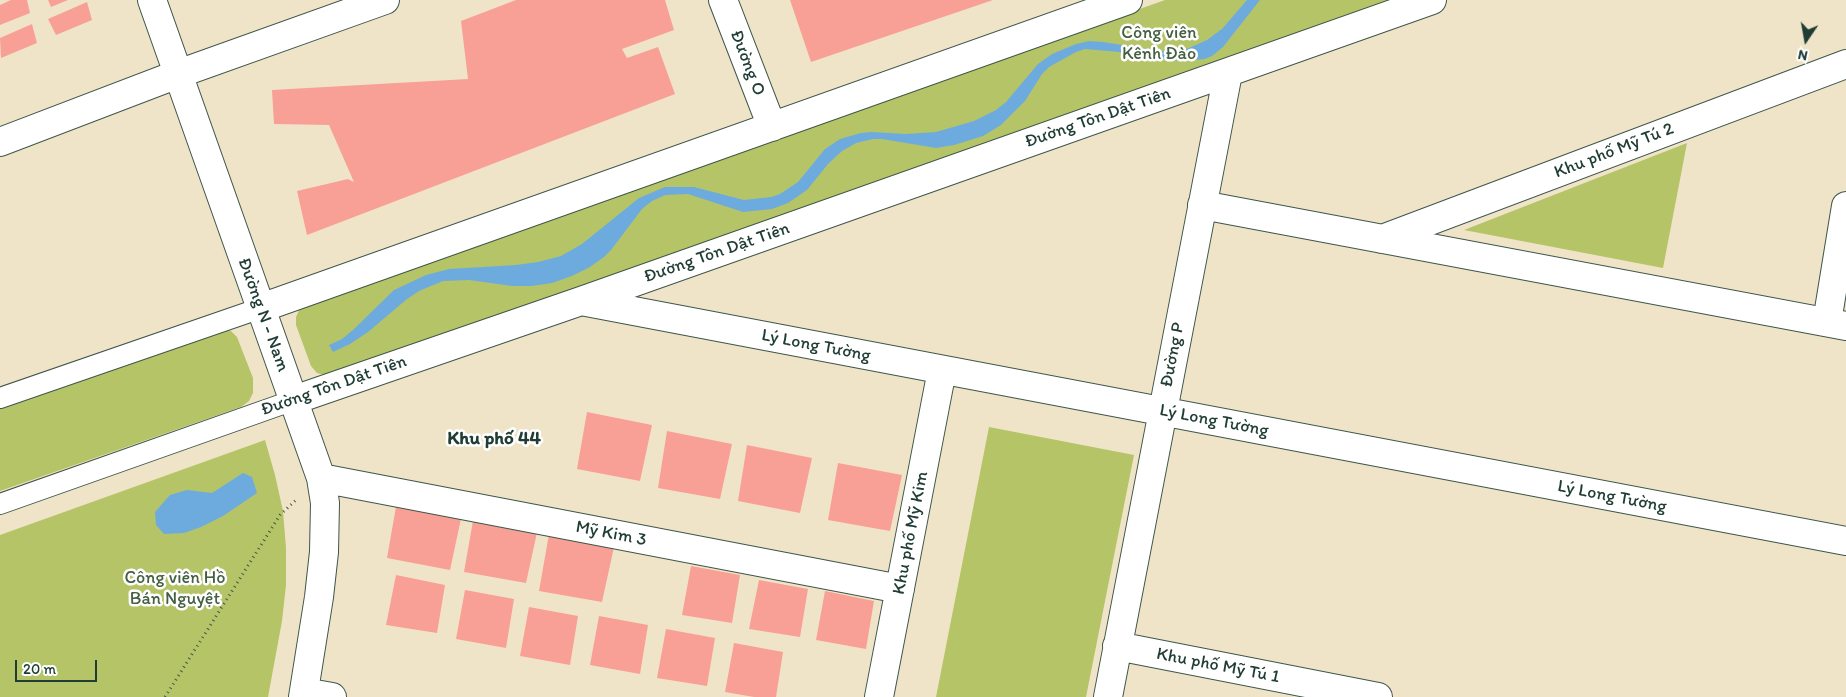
<!DOCTYPE html>
<html>
<head>
<meta charset="utf-8">
<style>
  body { margin:0 }
  #map { position:relative; width:1846px; height:697px; overflow:hidden; background:#f0e4c8; font-family:Itim,sans-serif }
  canvas { display:block }
  .north { position:absolute; left:1781px; top:15px; width:50px; height:50px; -webkit-text-stroke:4px #fff; paint-order:stroke; rotate:192deg; font-size:14px; font-weight:700; line-height:20px; text-align:center; color:#1f3d34 }
  .north::after { content:''; display:block; margin:auto; width:18px; height:22px; background:#1f3d34; clip-path:polygon(50% 0,100% 100%,50% 72%,0 100%) }
  .scale { position:absolute; left:15px; top:660px; width:82px; height:22px; box-sizing:border-box; border:2px solid #1f3d34; border-top:0; padding-left:6px; font-size:15px; line-height:18px; white-space:nowrap; color:#1f3d34; -webkit-text-stroke:4px #fff; paint-order:stroke }
</style>
</head>
<body>
<div id="map">
<canvas width="1846" height="697"></canvas>
<div class="north">N</div>
<div class="scale">20 m</div>
</div>
<script>
const g = document.querySelector('canvas').getContext('2d');
g.lineJoin = 'round';
function paint(path, color) { g.fillStyle = color; g.fill(path, 'evenodd'); }
const poly = rows => new Path2D(rows.map(r => 'M' + r).join(''));
function trace(path, color, width, dash) { g.strokeStyle = color; g.lineWidth = width; g.lineCap = dash ? 'butt' : 'round'; g.setLineDash(dash || []); g.stroke(path); }
function label(font, color, halo, rows, align = 'center') {
  g.font = font + ' Itim,sans-serif'; g.lineWidth = 5; g.setLineDash([]); g.textBaseline = 'middle'; g.strokeStyle = halo; g.fillStyle = color; for (const [text, x, y, turn = 0] of rows) {
    g.save(); g.translate(x, y); g.rotate((+turn || 0) * Math.PI / 180); g.textAlign = isNaN(turn) ? turn : align; if (halo) g.strokeText(text, 0, 0); g.fillText(text, 0, 0); g.restore();
  }
}
const green = poly([
  [1165,0,1397,0,328,376,317,373,311,366,296,325,296,317,300,308,304,306],
  [1687,143,1663,268,1464,230],
  [222,329,231,331,237,337,253,378,253,393,249,401,241,407,0,491,0,405],
  [989,427,1134,455,1086,697,936,697],
  [265,440,275,475,283,511,286,548,286,585,282,621,268,697,0,697,0,535]
]);
const water = poly([
  [1247,0,1260,0,1223,47,1212,56,1205,59,1180,61,1119,52,1085,49,1076,52,1049,67,1042,74,1025,101,1001,125,983,136,954,145,936,148,882,139,873,139,856,143,842,151,828,164,807,190,788,203,772,209,743,212,688,194,665,195,652,201,642,209,611,250,604,257,590,267,572,276,552,283,532,286,512,286,469,280,443,281,419,291,407,299,368,332,350,344,333,352,329,345,342,339,353,330,394,290,426,275,449,269,516,265,538,262,561,256,582,244,639,198,665,187,694,187,744,200,771,197,780,194,798,182,825,149,840,139,861,133,872,132,906,134,936,132,974,121,996,110,1006,102,1038,64,1052,54,1076,44,1089,41,1103,42,1160,51,1180,51,1189,48,1207,40,1222,29],
  [243,473,252,477,257,493,223,516,201,527,184,533,164,534,156,525,155,512,170,495,187,490,212,493]
]);
const building = poly([
  [11,0,27,0,30,13,0,25,0,5],
  [48,0,68,0,51,7],
  [516,0,665,0,674,30,622,49,627,58,658,47,675,94,307,235,297,191,348,179,354,182,329,125,274,124,272,90,468,79,461,21],
  [790,0,993,0,811,62],
  [87,2,92,20,56,35,48,19],
  [32,24,37,43,1,58,0,38],
  [587,412,652,425,640,481,577,469],
  [667,431,732,444,720,499,658,488],
  [747,445,812,458,800,513,738,501],
  [838,463,902,475,890,531,828,520],
  [397,501,462,514,450,570,387,558],
  [474,515,538,528,526,583,464,572],
  [549,534,614,547,602,602,539,591],
  [691,566,740,575,732,623,682,615],
  [396,575,445,585,437,633,386,625],
  [759,580,808,589,800,637,749,629],
  [465,590,514,599,506,648,456,639],
  [825,591,874,601,866,649,816,640],
  [529,607,578,616,570,665,520,656],
  [599,616,648,625,640,674,590,665],
  [666,629,715,638,707,686,657,678],
  [734,643,783,652,776,697,754,697,725,692]
]);
const path = poly([
  [165,697,280,515,296,500]
]);
const pedestrian = poly([
  [0,398,261,308],
  [0,504,294,400]
]);
const minor = poly([
  [152,0,321,478,325,503,324,552,319,597,303,697],
  [723,0,772,127],
  [0,142,178,74,385,0],
  [1202,205,1846,326],
  [1382,239,1846,64],
  [581,301,1846,541],
  [261,308,1128,0],
  [1827,322,1846,206],
  [294,400,581,301,1432,0],
  [321,478,900,589],
  [1117,646,1378,697],
  [304,692,332,697],
  [879,697,942,370],
  [1108,697,1228,73]
]);
const parkNames = [
  ["Công viên",1159,33],
  ["Kênh Đào",1159,54],
  ["Công viên Hồ",175,578],
  ["Bán Nguyệt",175,599]
];
const streetNames = [
  ["Đường O",747,63,69],
  ["Đường Tôn Dật Tiên",1098,118,-19],
  ["Khu phố Mỹ Tú 2",1614,151,-21],
  ["Đường Tôn Dật Tiên",717,253,-19],
  ["Đường N - Nam",263,315,70],
  ["Lý Long Tường",816,346,11],
  ["Đường P",1173,355,-79],
  ["Đường Tôn Dật Tiên",334,386,-19],
  ["Lý Long Tường",1214,421,11],
  ["Lý Long Tường",1612,497,11],
  ["Khu phố Mỹ Kim",911,533,-79],
  ["Mỹ Kim 3",611,534,11],
  ["Khu phố Mỹ Tú 1",1218,666,11]
];
const neighbourhoodNames = [
  ["Khu phố 44",494,439]
];
paint(green, '#b5c467');
paint(water, '#6dabdf');
paint(building, '#f8a096');
trace(pedestrian, '#3e564a', 22);
trace(minor, '#3e564a', 30);
trace(path, '#3e564a', 3, [1, 4]);
trace(pedestrian, '#fff', 20);
trace(minor, '#fff', 28);
label('18px', '#445f41', '#fff', parkNames);
label('18px', '#1f3d34', '#fff', streetNames);
label('bold 19px', '#1f3d34', '#fff', neighbourhoodNames);
</script>
</body>
</html>
